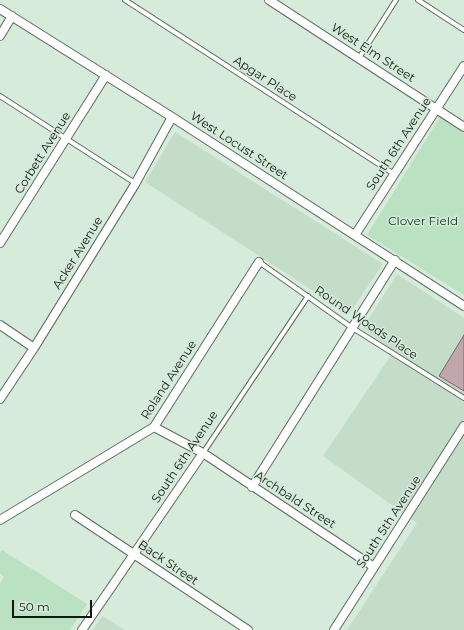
<!DOCTYPE html>
<html>
<head>
<meta charset="utf-8">
<style>
  body { margin:0 }
  #map { position:relative; width:464px; height:630px; overflow:hidden; background:#d6ebda; font-family:Montserrat,sans-serif }
  canvas { display:block }
  .scale { position:absolute; left:12px; top:600px; width:80px; height:18px; box-sizing:border-box; border:2px solid #121913; border-top:0; padding-left:5px; font-size:12px; line-height:14px; white-space:nowrap; color:#121913; -webkit-text-stroke:3px #d6ebda; paint-order:stroke }
</style>
</head>
<body>
<div id="map">
<canvas width="464" height="630"></canvas>
<div class="scale">50 m</div>
</div>
<script>
const g = document.querySelector('canvas').getContext('2d');
g.lineJoin = 'round';
function paint(path, color) { g.fillStyle = color; g.fill(path, 'evenodd'); }
const poly = rows => new Path2D(rows.map(r => 'M' + r).join(''));
function trace(path, color, width, dash) { g.strokeStyle = color; g.lineWidth = width; g.lineCap = dash ? 'butt' : 'round'; g.setLineDash(dash || []); g.stroke(path); }
function label(font, color, halo, rows, align = 'center') {
  g.font = font + ' Montserrat,sans-serif'; g.lineWidth = 3; g.setLineDash([]); g.textBaseline = 'middle'; g.strokeStyle = halo; g.fillStyle = color; for (const [text, x, y, turn = 0] of rows) {
    g.save(); g.translate(x, y); g.rotate((+turn || 0) * Math.PI / 180); g.textAlign = isNaN(turn) ? turn : align; if (halo) g.strokeText(text, 0, 0); g.fillText(text, 0, 0); g.restore();
  }
}
const built = poly([
  [175,132,383,264,349,314,145,182],
  [397,274,464,318,464,630,347,630,417,523,323,456,394,351,363,328],
  [102,616,125,630,93,630]
]);
const green = poly([
  [440,117,464,133,464,295,367,235],
  [2,550,87,604,70,630,0,630,0,584,4,577,0,573,0,553]
]);
const building = poly([
  [464,335,464,391,439,376,464,335]
]);
const service = poly([
  [125,0,394,174],
  [418,0,464,30],
  [359,58,396,0],
  [0,96,135,183],
  [259,262,351,327,464,398],
  [203,453,308,296]
]);
const minor = poly([
  [269,0,464,127],
  [0,9,172,117,464,306],
  [0,36,12,16],
  [355,235,464,66],
  [0,243,106,75],
  [0,325,34,348],
  [0,399,34,348,134,186,172,117],
  [154,427,203,453,374,567],
  [252,487,395,260],
  [75,515,248,630],
  [0,520,154,427,259,262],
  [82,630,203,453],
  [334,630,464,426]
]);
const streetNames = [
  ["West Elm Street",373,53,33],
  ["Apgar Place",265,79,33],
  ["South 6th Avenue",399,144,-57],
  ["West Locust Street",239,146,33],
  ["Corbett Avenue",43,153,-58],
  ["Acker Avenue",78,253,-58],
  ["Round Woods Place",366,323,34],
  ["Roland Avenue",169,380,-57],
  ["South 6th Avenue",185,457,-56],
  ["Archbald Street",295,500,33],
  ["South 5th Avenue",389,522,-57],
  ["Back Street",168,563,34]
];
const parkNames = [
  ["Clover Field",423,221]
];
paint(built, '#c4ddc8');
paint(green, '#bae1c2');
paint(building, '#c1a7ab');
trace(building, '#7b6468', 1);
trace(service, '#5c6d5f', 6);
trace(minor, '#5c6d5f', 10);
trace(service, '#fff', 4);
trace(minor, '#fff', 8);
label('12px', '#121913', '#d6ebda', streetNames);
label('12px', '#0b3319', '#d6ebda', parkNames);
</script>
</body>
</html>
